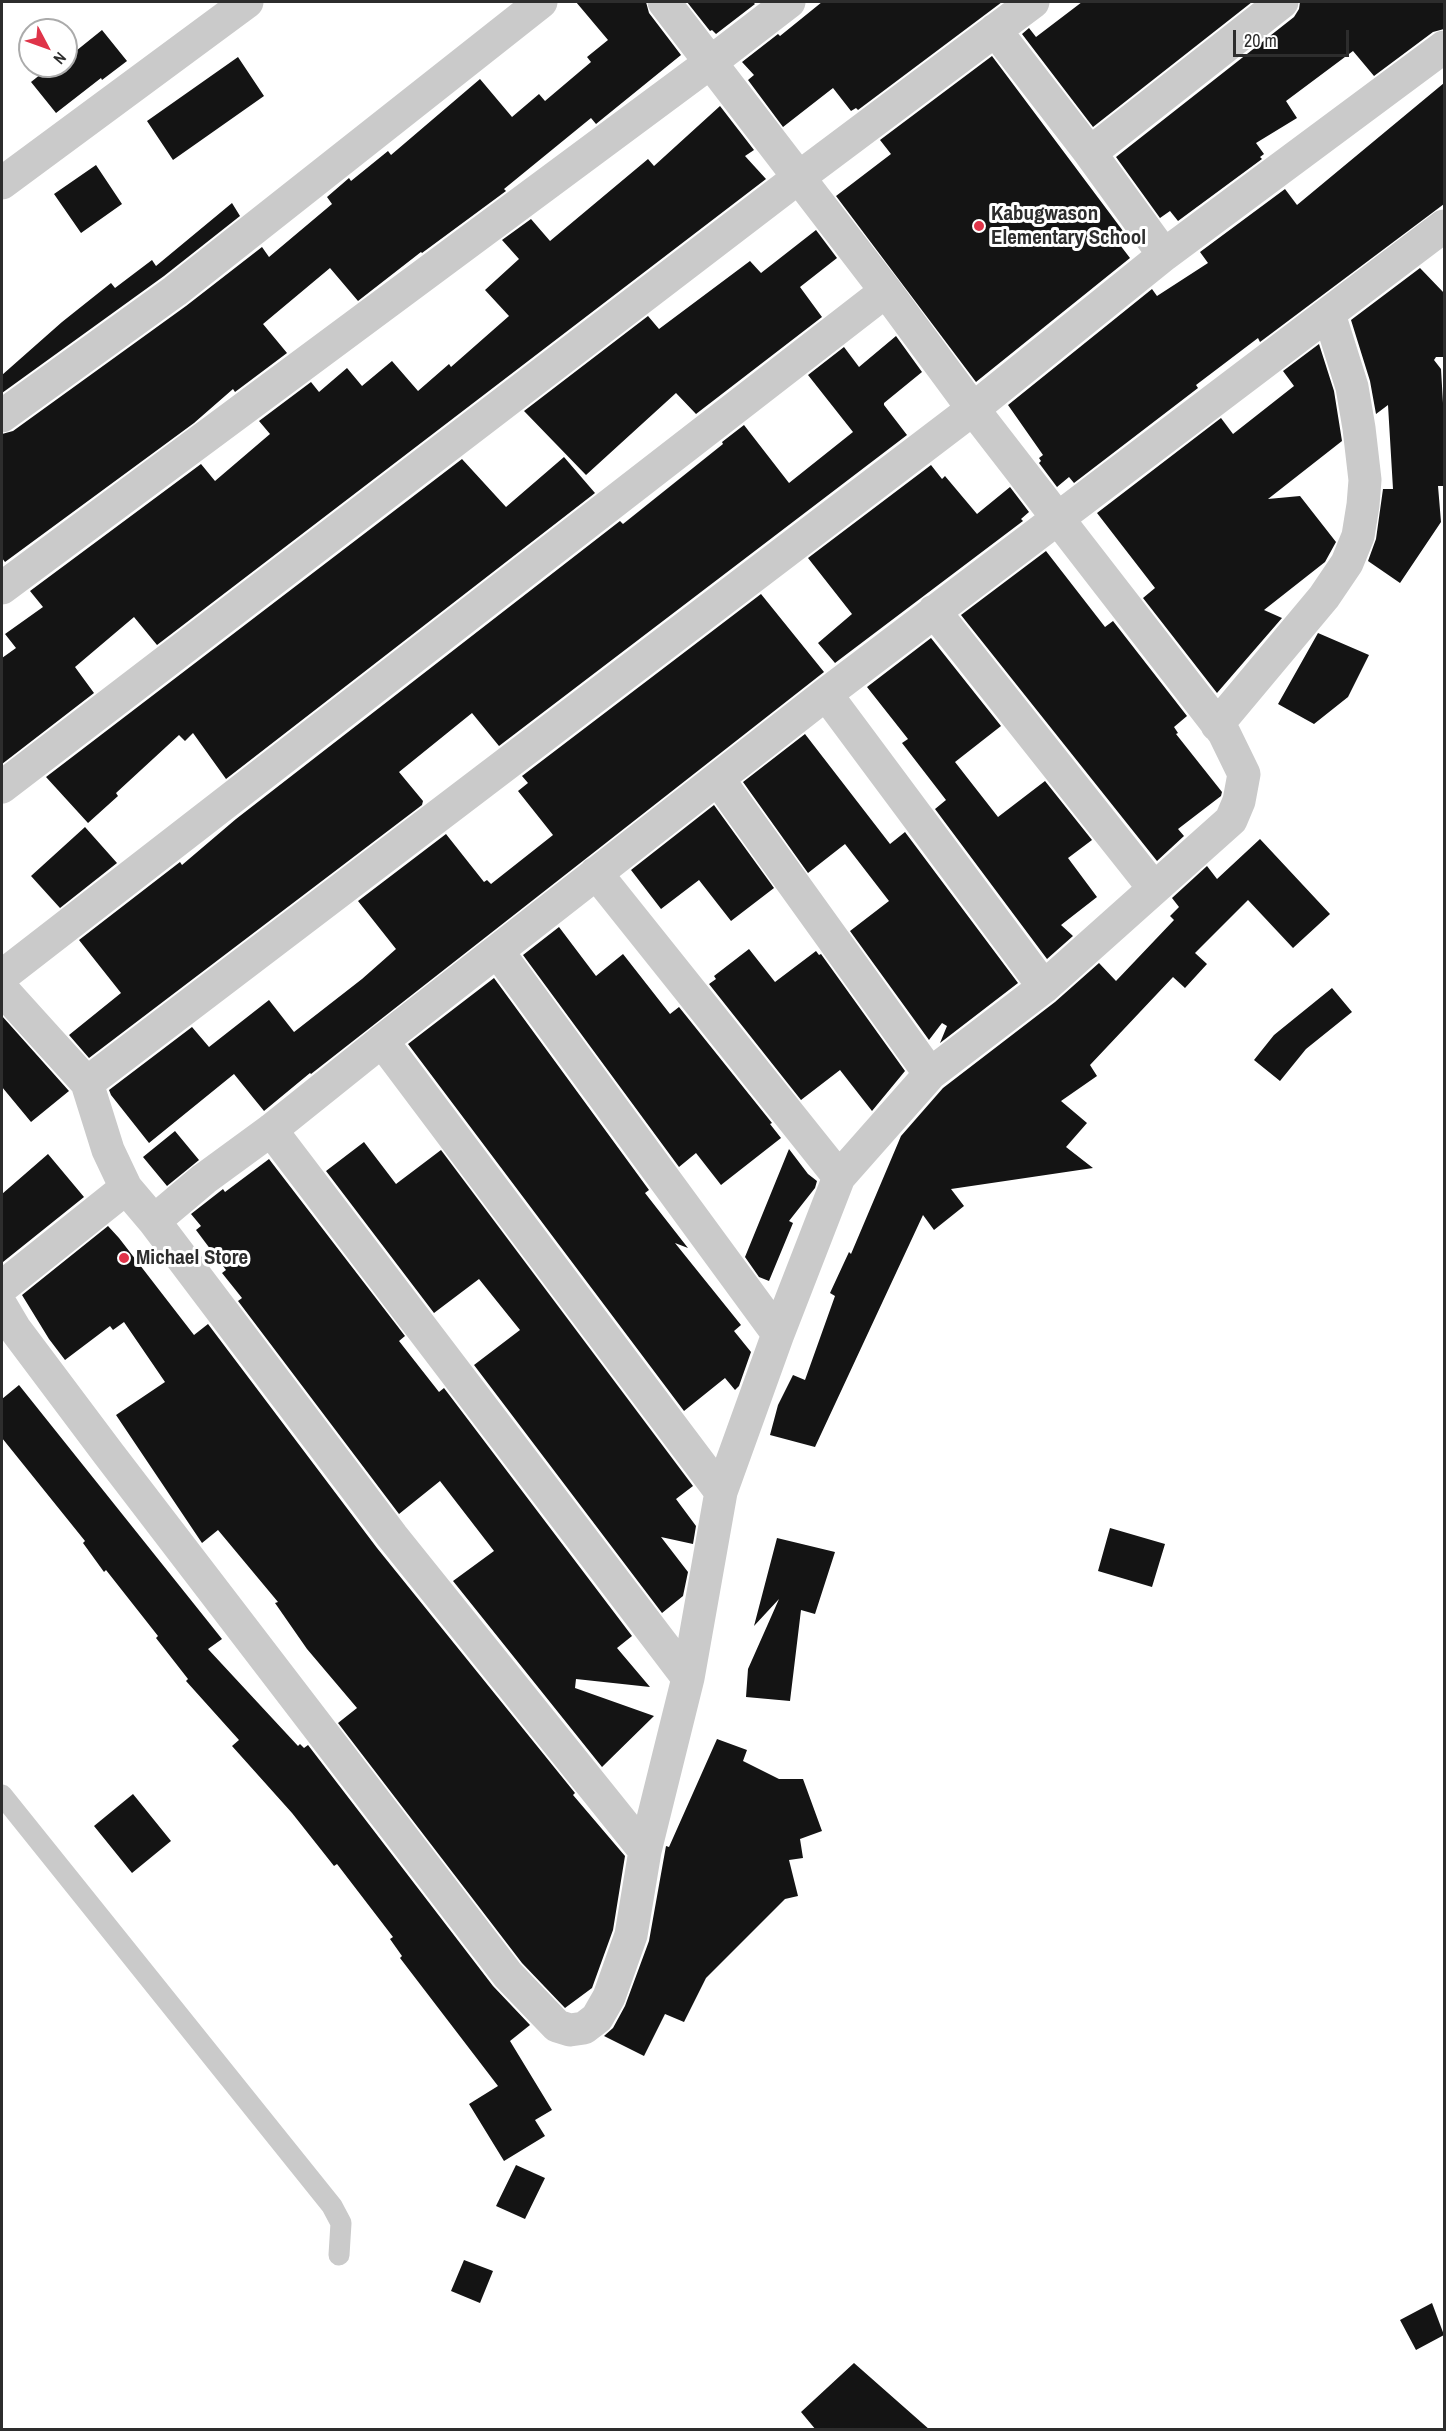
<!DOCTYPE html>
<html>
<head>
<meta charset="utf-8">
<style>
  body { margin:0 }
  #map { position:relative; width:1446px; height:2431px; overflow:hidden; background:#fff; font-family:"Archivo Narrow",sans-serif }
  canvas { display:block }
  .frame { position:absolute; inset:0; border:3px solid #2d2d2d; pointer-events:none }
  .north { position:absolute; left:18px; top:18px; width:60px; height:60px; box-sizing:border-box; background:#fff; border:2px solid #ababab; border-radius:50%; rotate:131deg; font-size:16px; font-weight:700; line-height:24px; text-align:center; color:#2d2d2d }
  .north::after { content:''; display:block; margin:auto; width:21px; height:27px; background:#df3449; clip-path:polygon(50% 0,100% 100%,50% 72%,0 100%) }
  .scale { position:absolute; left:1233px; top:30px; width:116px; height:27px; box-sizing:border-box; border:3px solid #2d2d2d; border-top:0; padding-left:8px; font-size:18px; line-height:21px; white-space:nowrap; color:#2d2d2d; -webkit-text-stroke:4px #fff; paint-order:stroke }
</style>
</head>
<body>
<div id="map">
<canvas width="1446" height="2431"></canvas>
<div class="frame"></div>
<div class="north">N</div>
<div class="scale">20 m</div>
</div>
<script>
const g = document.querySelector('canvas').getContext('2d');
g.lineJoin = 'round';
function paint(path, color) { g.fillStyle = color; g.fill(path, 'evenodd'); }
const poly = rows => new Path2D(rows.map(r => 'M' + r).join(''));
function trace(path, color, width, dash) { g.strokeStyle = color; g.lineWidth = width; g.lineCap = dash ? 'butt' : 'round'; g.setLineDash(dash || []); g.stroke(path); }
function label(font, color, halo, rows, align = 'center') {
  g.font = font + ' "Archivo Narrow",sans-serif'; g.lineWidth = 6; g.setLineDash([]); g.textBaseline = 'middle'; g.strokeStyle = halo; g.fillStyle = color; for (const [text, x, y, turn = 0] of rows) {
    g.save(); g.translate(x, y); g.rotate((+turn || 0) * Math.PI / 180); g.textAlign = isNaN(turn) ? turn : align; if (halo) g.strokeText(text, 0, 0); g.fillText(text, 0, 0); g.restore();
  }
}
const building = poly([
  [576,2,646,2,649,13,681,55,596,124,591,118,504,189,506,191,422,253,421,252,358,301,330,268,263,324,287,353,235,392,233,389,194,423,5,562,2,558,2,434,13,431,186,306,262,247,269,257,332,204,327,197,349,178,351,181,388,151,391,155,480,79,512,117,539,94,545,101,591,62,587,57,608,40],
  [687,2,753,2,755,4,716,34,712,30,710,31],
  [822,2,1002,2,858,110,856,108,851,111,833,88,783,127,748,80,754,75,742,62,778,34,780,36],
  [1082,2,1252,2,1093,127,1022,34,1029,28,1036,37],
  [1300,2,1444,2,1444,29,1433,32,1374,76,1353,51,1286,101,1297,118,1256,143,1264,154,1260,157,1262,159,1178,221,1170,211,1160,218,1116,157,1294,17,1299,9],
  [102,30,127,61,102,80,101,78,56,113,31,82,51,66,66,66,66,59],
  [992,56,1129,239,1120,245,1130,258,976,382,836,196,891,154,880,140],
  [238,57,264,96,173,160,147,121],
  [1444,83,1444,204,1260,342,1258,338,1196,385,1198,388,1074,483,1069,477,1057,487,1039,463,1041,461,1039,458,1043,455,1008,405,1152,289,1157,296,1208,263,1200,252,1285,189,1297,205],
  [720,106,754,150,745,156,766,179,157,645,134,617,75,667,94,693,2,764,2,658,16,648,5,634,43,607,30,591,201,464,215,481,270,434,259,421,311,382,319,392,347,368,362,386,392,361,418,391,449,364,451,367,509,316,485,290,519,259,502,240,531,219,550,241,648,159,654,166],
  [96,165,122,204,81,233,54,194],
  [232,203,240,216,164,276,2,393,2,375,62,322,111,283,115,288,152,260,156,266],
  [816,230,837,258,800,287,822,317,696,414,676,393,586,475,524,411,648,316,659,329,750,261,761,273],
  [1420,268,1444,293,1444,357,1436,357,1434,360,1441,369,1444,420,1444,486,1438,486,1441,522,1400,583,1368,561,1376,539,1383,489,1393,489,1388,405,1376,414,1370,381,1351,320],
  [896,336,922,372,884,403,884,405,907,435,499,746,472,713,399,772,423,801,422,805,89,1058,69,1035,121,993,79,940,180,862,182,865,236,819,620,521,623,524,723,444,722,442,744,425,789,483,853,432,808,375,844,347,859,367],
  [1319,344,1334,391,1342,441,1268,499,1300,496,1336,542,1325,562,1264,610,1282,618,1217,693,1143,598,1155,588,1097,513,1221,418,1233,434,1294,386,1283,371],
  [564,457,595,493,226,779,193,733,185,741,179,735,116,793,118,796,88,823,46,777,462,459,506,507],
  [931,465,942,479,945,476,977,514,1010,487,1029,512,1021,519,1023,521,835,663,818,643,852,614,808,558],
  [1046,551,1105,627,1113,621,1187,716,1174,727,1178,733,1176,734,1222,792,1221,796,1178,829,1184,836,1157,861,961,615],
  [761,594,824,672,311,1074,310,1073,264,1111,234,1074,149,1143,111,1095,109,1090,192,1027,209,1047,269,1000,294,1032,362,979,396,949,358,901,446,834,484,882,487,880,491,884,553,835,518,791,528,783,522,776],
  [1318,633,1369,655,1348,697,1314,724,1278,704],
  [931,638,1001,726,955,762,998,817,1045,781,1092,840,1068,858,1097,897,1061,925,1073,936,1047,959,935,809,946,800,902,743,908,739,867,687],
  [805,734,890,844,905,832,1018,983,940,1043,947,1026,942,1023,929,1040,850,931,889,901,845,844,808,873,743,782],
  [714,805,774,888,731,921,699,880,661,909,631,870],
  [85,827,117,863,60,908,31,876],
  [1260,839,1330,914,1293,948,1248,900,1195,953,1207,964,1185,988,1173,977,1090,1065,1097,1076,1061,1101,1087,1123,1066,1147,1093,1168,951,1189,964,1206,934,1230,923,1215,815,1447,770,1435,778,1405,793,1375,805,1380,835,1296,830,1293,849,1252,851,1254,901,1136,943,1088,1055,1002,1099,963,1116,981,1174,920,1170,916,1179,907,1172,898,1207,866,1217,879],
  [559,927,596,976,623,954,670,1014,679,1007,772,1123,770,1124,781,1138,721,1185,696,1153,679,1167,523,955],
  [749,949,775,982,816,951,819,955,821,954,905,1071,872,1111,840,1070,801,1100,709,984,716,979,714,976],
  [494,978,649,1190,645,1193,688,1248,675,1243,741,1325,734,1331,751,1352,739,1386,735,1390,725,1378,684,1411,408,1044],
  [1332,988,1352,1012,1306,1049,1280,1081,1254,1060,1274,1035],
  [2,1016,69,1091,31,1122,2,1087],
  [175,1131,199,1160,167,1186,143,1157],
  [364,1142,396,1184,441,1150,693,1486,676,1499,696,1526,693,1544,661,1537,688,1572,683,1596,662,1613,474,1365,520,1330,479,1279,434,1313,326,1171],
  [789,1149,808,1174,817,1181,815,1188,789,1221,793,1223,769,1281,759,1277,745,1257],
  [48,1154,84,1197,3,1262,2,1194],
  [269,1159,405,1336,399,1341,439,1392,444,1388,632,1636,617,1648,650,1687,576,1679,575,1688,654,1716,602,1767,453,1581,494,1551,440,1481,399,1514,238,1301,242,1298,222,1273,226,1270,196,1230,201,1226,191,1214,223,1189,225,1192],
  [108,1226,119,1238,194,1335,208,1324,377,1548,575,1793,573,1795,625,1856,613,1930,592,1988,565,2008,522,1963,338,1723,357,1708,307,1649,275,1603,278,1602,218,1530,202,1543,116,1415,165,1382,124,1322,113,1330,110,1326,65,1360,49,1339,22,1295],
  [19,1385,222,1639,208,1649,298,1746,300,1744,304,1748,308,1745,493,1986,530,2025,510,2041,552,2110,535,2120,545,2136,504,2161,469,2104,498,2086,400,1958,402,1956,390,1939,393,1937,337,1864,334,1866,292,1813,232,1746,239,1740,186,1681,188,1679,156,1638,158,1636,106,1570,104,1572,83,1543,85,1541,2,1438,2,1399],
  [1110,1528,1165,1544,1152,1587,1098,1571],
  [777,1538,835,1552,815,1614,801,1610,790,1701,746,1697,748,1669,779,1599,754,1626],
  [717,1739,747,1750,743,1761,779,1779,803,1779,822,1831,800,1839,803,1858,789,1860,798,1896,785,1899,706,1978,684,2022,665,2014,644,2056,604,2036,613,2028,625,2006,649,1941,666,1846,669,1847],
  [133,1794,171,1841,132,1873,94,1826],
  [516,2165,545,2178,525,2219,496,2206],
  [464,2260,493,2271,480,2303,451,2291],
  [1432,2303,1444,2335,1416,2350,1400,2320],
  [854,2363,930,2430,816,2430,801,2412]
]);
const lane = poly([
  [2,1795,332,2206,341,2223,339,2255]
]);
const street = poly([
  [995,30,1090,153,1164,255],
  [1090,153,1282,2],
  [2,183,247,2],
  [2,416,175,291,541,2],
  [2,588,711,62,789,2],
  [934,611,1153,887],
  [826,694,1044,987],
  [1217,725,1324,597,1347,563,1358,536,1363,505,1365,480,1359,428,1352,387,1329,314],
  [718,779,930,1074],
  [2,787,798,178,1033,2],
  [596,873,839,1177],
  [498,952,778,1334],
  [2,976,886,291],
  [2,989,87,1083,108,1150,126,1188,154,1221,392,1536,645,1851],
  [382,1041,721,1492],
  [87,1083,973,409,1164,255,1444,47],
  [271,1130,688,1678],
  [154,1221,204,1179,271,1130,382,1041,826,694,1444,226],
  [2,1287,126,1188],
  [2,1307,15,1329,108,1453,508,1975,557,2026,570,2030,584,2028,597,2018,609,1997,631,1935,645,1851,688,1678,721,1492,778,1334,839,1177,930,1074,1044,987,1231,820,1239,801,1244,774,1224,733,973,409,886,291,664,2]
]);
const markers = [
  [979,226,6,"#df3449"],
  [124,1258,6,"#df3449"]
];
const poiNames = [
  ["Kabugwason",991,214],
  ["Elementary School",991,238],
  ["Michael Store",136,1258]
];
paint(building, '#141414');
trace(lane, '#cacaca', 21);
trace(street, '#cacaca', 33);
for (const [x, y, r, color] of markers) { const dot = new Path2D(); dot.arc(x, y, r, 0, 2 * Math.PI); g.fillStyle = color; g.fill(dot); trace(dot, '#fff', 2); }
label('bold 21px', '#2d2d2d', '#fff', poiNames, 'left');
</script>
</body>
</html>
